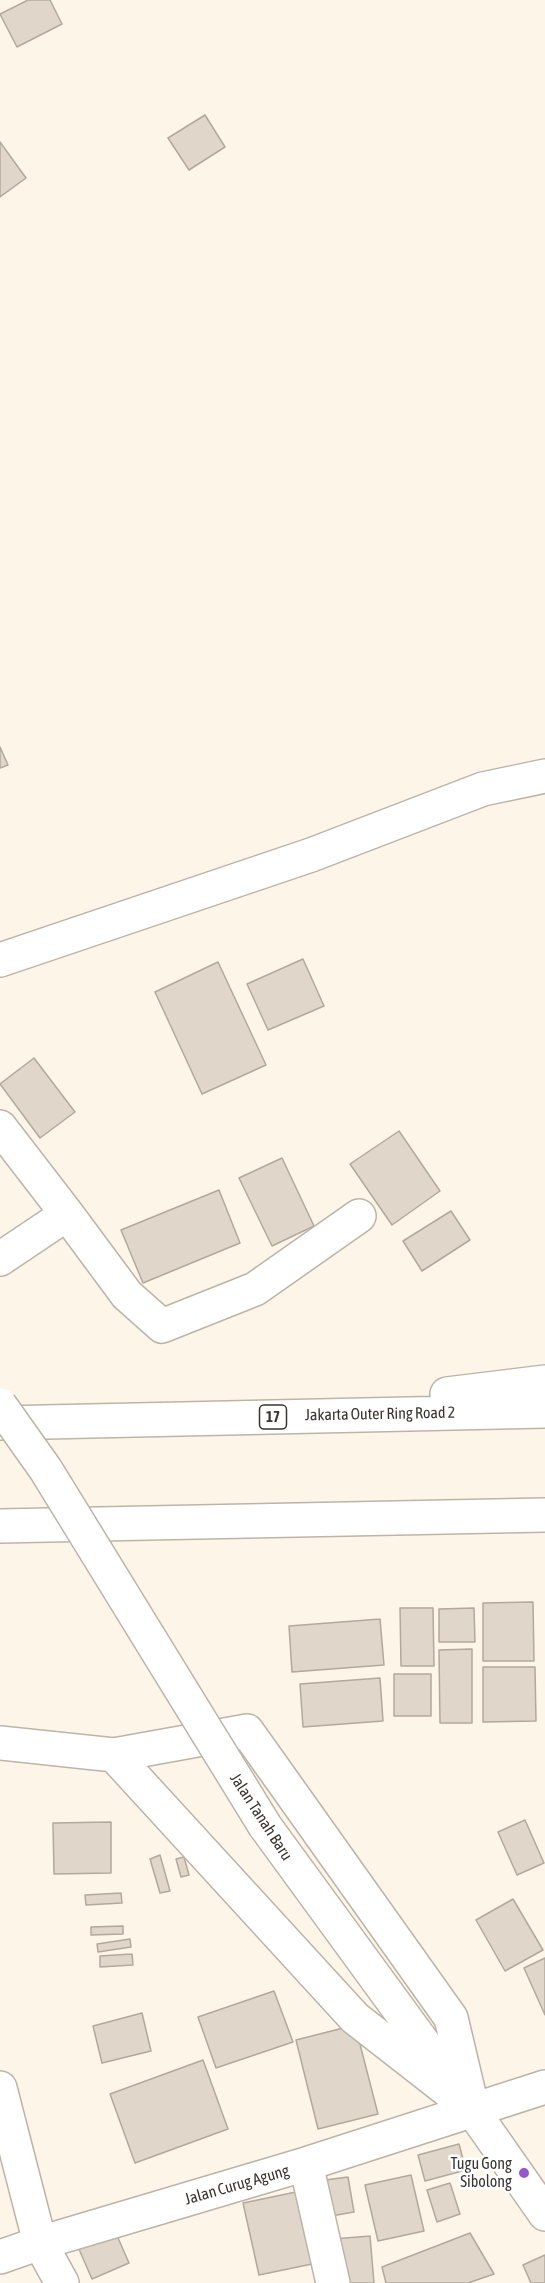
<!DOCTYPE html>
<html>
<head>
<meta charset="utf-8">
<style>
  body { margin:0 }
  canvas { display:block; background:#fef5e9 }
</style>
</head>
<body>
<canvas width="545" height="2283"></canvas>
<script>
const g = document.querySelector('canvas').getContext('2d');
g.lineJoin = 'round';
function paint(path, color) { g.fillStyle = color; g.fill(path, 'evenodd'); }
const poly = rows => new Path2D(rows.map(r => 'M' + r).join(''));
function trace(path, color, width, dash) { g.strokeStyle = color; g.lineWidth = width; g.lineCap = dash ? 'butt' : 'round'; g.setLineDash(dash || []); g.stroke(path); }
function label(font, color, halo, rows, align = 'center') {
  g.font = font + ' "Asap Condensed",sans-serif'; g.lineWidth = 5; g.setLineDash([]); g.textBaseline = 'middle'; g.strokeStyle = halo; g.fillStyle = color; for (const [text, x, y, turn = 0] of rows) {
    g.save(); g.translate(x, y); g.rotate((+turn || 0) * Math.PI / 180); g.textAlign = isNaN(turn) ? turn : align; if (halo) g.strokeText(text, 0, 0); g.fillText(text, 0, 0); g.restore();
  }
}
const building = poly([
  [28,0,50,0,62,24,17,47,0,14,28,0],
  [205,115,225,147,189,170,168,138,205,115],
  [0,142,26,178,0,197,0,142],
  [0,747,8,765,0,768,0,747],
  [303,959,324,1006,268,1030,247,984,303,959],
  [218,962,266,1065,202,1094,155,992,218,962],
  [34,1058,75,1112,40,1138,0,1084,34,1058],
  [399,1131,440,1191,392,1225,350,1164,399,1131],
  [282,1158,314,1226,272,1246,239,1178,282,1158],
  [219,1190,240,1243,143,1283,121,1230,219,1190],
  [451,1211,470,1240,422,1271,403,1241,451,1211],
  [533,1602,534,1661,483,1661,483,1603,533,1602],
  [400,1608,433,1608,434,1666,401,1666,400,1608],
  [474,1608,475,1642,439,1642,439,1609,474,1608],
  [380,1619,384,1665,292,1672,289,1626,380,1619],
  [472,1649,472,1723,440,1723,439,1650,472,1649],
  [483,1667,535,1667,536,1721,483,1722,483,1667],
  [394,1674,431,1674,431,1716,394,1716,394,1674],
  [380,1678,383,1721,303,1727,300,1684,380,1678],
  [525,1820,544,1863,517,1875,498,1832,525,1820],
  [111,1822,111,1873,54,1874,53,1823,111,1822],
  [160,1855,170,1891,160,1893,150,1859,160,1855],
  [184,1857,189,1875,181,1877,176,1859,184,1857],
  [121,1893,122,1903,86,1905,85,1895,121,1893],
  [513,1899,543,1950,505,1971,476,1920,513,1899],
  [123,1926,123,1934,91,1935,91,1927,123,1926],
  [130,1939,131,1947,98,1952,97,1944,130,1939],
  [132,1954,133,1965,100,1967,100,1956,132,1954],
  [545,1958,545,2015,524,1968,545,1958],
  [274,1991,293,2042,216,2068,198,2017,274,1991],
  [142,2013,151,2051,102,2063,93,2026,142,2013],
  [355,2025,378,2114,318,2129,296,2040,355,2025],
  [203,2060,228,2129,135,2163,110,2094,203,2060],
  [459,2144,466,2170,425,2181,418,2155,459,2144],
  [411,2175,424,2231,378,2241,365,2185,411,2175],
  [348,2177,354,2212,331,2216,325,2180,348,2177],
  [450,2183,460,2214,437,2222,427,2190,450,2183],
  [296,2192,312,2264,259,2275,243,2203,296,2192],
  [115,2231,129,2263,92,2279,78,2247,115,2231],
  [470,2233,494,2274,468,2283,386,2283,382,2267,470,2233],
  [370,2236,374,2283,337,2283,333,2239,370,2236],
  [545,2255,545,2283,531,2283,523,2265,545,2255]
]);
const minor = poly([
  [0,960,311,855,483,789,545,776],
  [0,1127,67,1214,0,1259],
  [67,1214,127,1295,162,1326,255,1289,359,1216],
  [0,1743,114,1755,247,1731,451,2018,473,2111],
  [114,1755,355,2018,460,2100],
  [0,2088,40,2243,62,2283],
  [306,2164,333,2283],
  [0,2257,40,2243,306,2164,545,2087]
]);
const major = poly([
  [265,1826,473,2111,545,2214]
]);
const highway = poly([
  [447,1394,545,1382],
  [0,1423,545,1411],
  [0,1526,545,1515]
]);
const majorBridge = poly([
  [0,1405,46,1470,265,1826]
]);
const markers = [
  [524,2173,6,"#9657cd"]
];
const shields = [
  [273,1417,27]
];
const shieldNames = [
  ["17",273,1417]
];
const streetNames = [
  ["Jakarta Outer Ring Road 2",380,1414,-1],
  ["Jalan Tanah Baru",261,1817,57],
  ["Jalan Curug Agung",237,2185,-16]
];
const poiNames = [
  ["Tugu Gong",512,2164],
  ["Sibolong",512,2182]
];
paint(building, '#e0d7ca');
trace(building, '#b2a99d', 1.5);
trace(minor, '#bdb4a8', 36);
trace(major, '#bdb4a8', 36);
trace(highway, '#bdb4a8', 36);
trace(minor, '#fff', 33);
trace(major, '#fff', 33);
trace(highway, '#fff', 33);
trace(majorBridge, '#bdb4a8', 36, []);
trace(majorBridge, '#fff', 33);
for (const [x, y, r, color] of markers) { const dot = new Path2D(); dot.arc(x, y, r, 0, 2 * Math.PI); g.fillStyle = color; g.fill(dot); trace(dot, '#fff', 2); }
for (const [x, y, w] of shields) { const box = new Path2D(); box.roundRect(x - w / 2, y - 12, w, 24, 4.5); g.fillStyle = '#fff'; g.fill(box); trace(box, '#393631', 1.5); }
label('bold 15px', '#393631', null, shieldNames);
label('16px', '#393631', '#fff', streetNames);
label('16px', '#393631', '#fff', poiNames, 'right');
</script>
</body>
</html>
